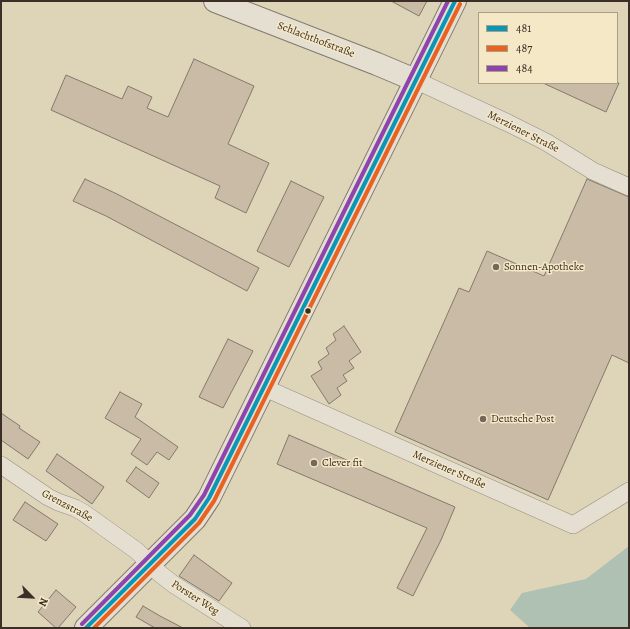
<!DOCTYPE html>
<html>
<head>
<meta charset="utf-8">
<style>
  body { margin:0 }
  #map { position:relative; width:630px; height:629px; overflow:hidden; background:#ded4b8; font-family:Alegreya,serif }
  canvas { display:block }
  .frame { position:absolute; inset:0; border:2px solid #3b2e27; pointer-events:none }
  .legend { position:absolute; left:478px; top:12px; width:140px; height:72px; box-sizing:border-box; background:#f4e8c6; border:1px solid #aa9e86; margin:0; padding:5px 7px; list-style:none; font-size:12px; color:#3b2e27 }
  .legend li { display:flex; align-items:center; gap:8px; height:20px }
  .legend b { width:20px; border:1px solid #aa9e86 }
  .north { position:absolute; left:12px; top:577px; width:40px; height:40px; -webkit-text-stroke:3px #f4e8c6; paint-order:stroke; rotate:114deg; font-size:11px; font-weight:700; line-height:16px; text-align:center; color:#3b2e27 }
  .north::after { content:''; display:block; margin:auto; width:14px; height:18px; background:#3b2e27; clip-path:polygon(50% 0,100% 100%,50% 72%,0 100%) }
</style>
</head>
<body>
<div id="map">
<canvas width="630" height="629"></canvas>
<div class="frame"></div>
<ul class="legend">
<li><b style="height:5px;background:#0997b5"></b>481</li>
<li><b style="height:5px;background:#e96222"></b>487</li>
<li><b style="height:5px;background:#8e44ad"></b>484</li>
</ul>
<div class="north">N</div>
</div>
<script>
const g = document.querySelector('canvas').getContext('2d');
g.lineJoin = 'round';
function paint(path, color) { g.fillStyle = color; g.fill(path, 'evenodd'); }
const poly = rows => new Path2D(rows.map(r => 'M' + r).join(''));
function trace(path, color, width, dash) { g.strokeStyle = color; g.lineWidth = width; g.lineCap = dash ? 'butt' : 'round'; g.setLineDash(dash || []); g.stroke(path); }
function label(font, color, halo, rows, align = 'center') {
  g.font = font + ' Alegreya,serif'; g.lineWidth = 3; g.setLineDash([]); g.textBaseline = 'middle'; g.strokeStyle = halo; g.fillStyle = color; for (const [text, x, y, turn = 0] of rows) {
    g.save(); g.translate(x, y); g.rotate((+turn || 0) * Math.PI / 180); g.textAlign = isNaN(turn) ? turn : align; if (halo) g.strokeText(text, 0, 0); g.fillText(text, 0, 0); g.restore();
  }
}
const water = poly([
  [629,546,629,628,530,628,510,610,522,593,586,579]
]);
const building = poly([
  [391,1,427,1,419,16,391,1],
  [194,59,254,86,228,144,269,163,246,213,215,198,220,186,51,110,66,75,122,99,128,86,152,97,147,108,168,117,194,59],
  [543,83,619,83,606,112,543,83],
  [85,179,117,194,259,268,247,291,106,216,73,201,85,179],
  [587,179,629,197,629,363,612,355,548,500,395,432,459,288,469,292,487,251,544,276,587,179],
  [291,181,324,197,289,267,257,251,291,181],
  [344,326,361,352,349,361,354,368,343,375,347,381,337,388,341,395,329,404,311,376,322,369,318,362,329,354,326,348,336,340,333,334,344,326],
  [228,339,253,351,223,408,199,397,228,339],
  [120,392,142,404,135,417,178,447,169,460,157,452,147,465,131,454,141,439,105,418,120,392],
  [1,413,20,426,19,428,40,442,28,459,1,440,1,413],
  [289,435,455,507,441,540,413,596,397,588,427,528,277,464,289,435],
  [57,454,104,487,92,504,46,471,57,454],
  [136,467,159,483,149,498,126,481,136,467],
  [25,502,58,524,46,541,13,520,25,502],
  [194,555,232,583,219,601,179,576,194,555],
  [56,590,76,607,58,628,56,628,38,612,56,590],
  [143,606,160,616,183,628,155,628,136,617,143,606]
]);
const street = poly([
  [415,80,508,123,546,142,593,171,629,187],
  [265,388,573,525,629,491],
  [1,465,48,497,58,502,75,508,84,513,137,551,159,573,173,584,242,628]
]);
const secondary = poly([
  [215,1,377,64,415,80],
  [86,628,195,519,209,498,455,1]
]);
const bus1 = poly([
  [86,628,195,519,209,498,455,1]
]);
const bus2 = poly([
  [94,628,199,523,214,501,460,4]
]);
const bus3 = poly([
  [82,624,190,515,204,495,448,1]
]);
const markers = [
  [496,267,4,"#74685a"],
  [308,311,3.5,"#3b2e27"],
  [483,419,4,"#74685a"],
  [314,463,4,"#74685a"]
];
const streetNames = [
  ["Schlachthofstraße",316,40,21],
  ["Merziener Straße",523,132,27],
  ["Merziener Straße",449,470,24],
  ["Grenzstraße",67,506,28],
  ["Porster Weg",195,598,33]
];
const poiNames = [
  ["Sonnen-Apotheke",504,267],
  ["Deutsche Post",491,419],
  ["Clever fit",322,463]
];
paint(water, '#afc1b2');
paint(building, '#c9bba6');
trace(building, '#817a6c', 1);
trace(street, '#979080', 18);
trace(secondary, '#817a6c', 24);
trace(street, '#e4dfd1', 17);
trace(secondary, '#e4dfd1', 22);
trace(bus1, '#0997b5', 4);
trace(bus2, '#e96222', 4);
trace(bus3, '#8e44ad', 4);
for (const [x, y, r, color] of markers) { const dot = new Path2D(); dot.arc(x, y, r, 0, 2 * Math.PI); g.fillStyle = color; g.fill(dot); trace(dot, '#f4e8c6', 1.5); }
label('11px', '#3b2e27', '#f4e8c6', streetNames);
label('11px', '#3b2e27', '#f4e8c6', poiNames, 'left');
</script>
</body>
</html>
